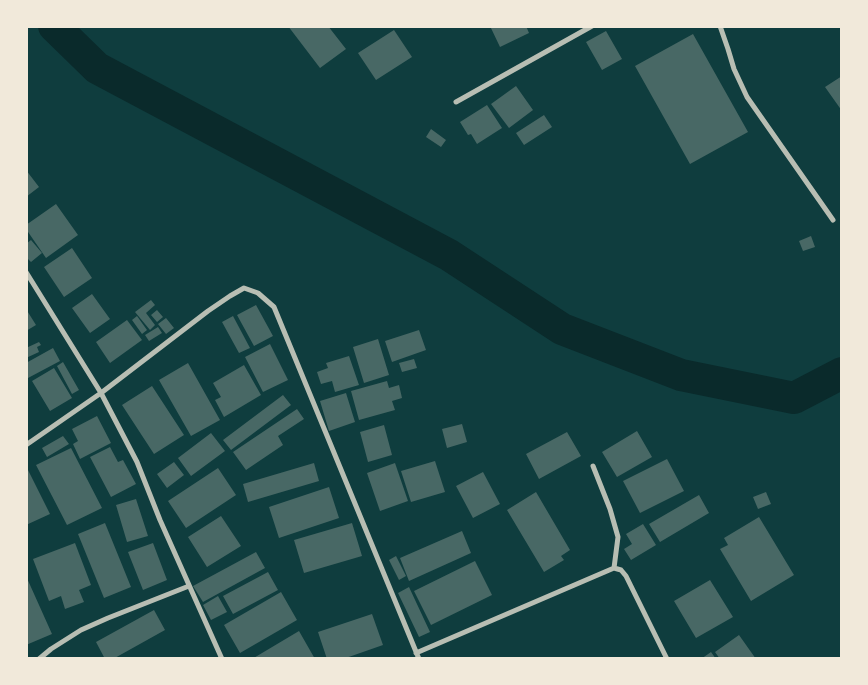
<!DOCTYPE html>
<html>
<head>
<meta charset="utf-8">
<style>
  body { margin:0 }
  #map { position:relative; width:868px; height:685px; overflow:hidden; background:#0f3d3e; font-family:Quicksand,sans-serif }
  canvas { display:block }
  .frame { position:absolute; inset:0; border:28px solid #f1e9da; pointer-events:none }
</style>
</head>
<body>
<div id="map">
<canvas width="868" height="685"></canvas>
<div class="frame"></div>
</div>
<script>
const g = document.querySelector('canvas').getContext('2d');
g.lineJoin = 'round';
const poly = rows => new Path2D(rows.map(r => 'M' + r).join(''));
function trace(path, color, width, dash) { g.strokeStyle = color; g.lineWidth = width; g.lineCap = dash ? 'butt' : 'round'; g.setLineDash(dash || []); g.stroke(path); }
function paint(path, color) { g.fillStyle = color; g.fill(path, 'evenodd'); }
const river = poly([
  [54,26,97,68,449,255,562,329,681,375,794,398,842,373]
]);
const building = poly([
  [288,26,328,26,346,49,320,68],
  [490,26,526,26,529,33,500,47],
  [394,30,412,57,376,80,358,53],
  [606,31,622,59,602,70,586,42],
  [693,34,748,132,690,164,635,66],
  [842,76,842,111,825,87],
  [516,86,533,110,509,128,491,104],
  [487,105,502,128,477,144,471,134,468,135,460,122],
  [544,115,552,127,524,145,516,133],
  [431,129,446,140,441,147,426,137],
  [26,170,39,187,26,197],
  [56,204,78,235,46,258,26,229,26,225],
  [811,236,815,247,803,251,799,241],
  [31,240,42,253,31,262,26,257,26,244],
  [72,248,92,278,64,297,44,267],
  [92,294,110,319,90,333,72,308],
  [151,300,155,305,146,313,155,325,150,330,135,312],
  [256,305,273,336,254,346,237,315],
  [26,309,36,325,26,331],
  [157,310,163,317,157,322,151,315],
  [137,316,147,330,142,334,132,320],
  [233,316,250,348,239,353,222,322],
  [166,318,174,328,166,334,158,324],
  [127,320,142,340,110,363,96,342],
  [158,327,162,333,149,341,145,335],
  [419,330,426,350,392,362,385,341],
  [378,339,389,375,364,383,353,347],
  [39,342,41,345,37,347,39,352,26,358,26,348],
  [270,344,288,380,263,392,245,357],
  [53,348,60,361,28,378,26,374,26,363],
  [349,356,359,385,335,392,332,381,321,384,317,372,328,368,326,363],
  [414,359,417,368,402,372,399,363],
  [63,362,79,390,72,394,57,366],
  [188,363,220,420,191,436,159,380],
  [244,365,261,395,224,417,215,400,221,397,213,383],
  [54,368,72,398,50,411,32,381],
  [387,381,389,388,399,385,402,398,392,401,395,410,359,420,351,391],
  [152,386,184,435,154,454,122,405],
  [346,393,355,422,329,431,320,401],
  [283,395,291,405,231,450,223,440],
  [297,409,304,419,278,436,283,445,246,470,233,452],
  [97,416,111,443,80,459,73,444,78,441,72,429],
  [462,424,467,442,447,448,442,429],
  [384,425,392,455,368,462,360,432],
  [637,431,652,457,617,477,602,452],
  [567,432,581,456,539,479,526,454],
  [211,433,225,451,191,476,178,458],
  [63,436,69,444,47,457,42,448],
  [110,447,118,462,123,460,136,484,111,497,90,457],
  [71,448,102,508,67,525,36,465],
  [667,459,684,491,640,513,623,481],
  [435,461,445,492,411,502,401,471],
  [174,462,184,475,167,488,157,474],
  [314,463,319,481,248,502,243,484],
  [395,463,408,501,380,511,367,473],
  [218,468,236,495,186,528,168,501],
  [28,470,50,514,26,525,26,471],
  [483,472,500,504,473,518,456,486],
  [329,487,339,518,279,538,269,507],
  [536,492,570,550,561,556,564,560,544,572,507,510],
  [766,492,771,504,758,509,753,497],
  [699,495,709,513,660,542,649,524],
  [136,499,148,536,127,542,116,505],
  [221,516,241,546,207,567,188,537],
  [759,517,794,575,751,601,720,549,728,545,724,538],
  [105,523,131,587,104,598,78,534],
  [352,523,362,556,304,573,294,540],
  [643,524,656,545,631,560,624,549,632,544,626,534],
  [462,531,471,553,409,581,400,558],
  [75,543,91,585,79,590,84,602,65,609,61,596,49,601,33,559],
  [153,543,167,580,143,590,128,552],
  [256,552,265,568,203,602,193,586],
  [396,556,406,576,399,580,389,560],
  [475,561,492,595,431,625,414,591],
  [268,572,278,590,233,614,223,596],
  [26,576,52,634,26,645],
  [710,580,733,617,696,638,674,601],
  [409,587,430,632,419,637,398,593],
  [281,592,297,620,240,653,224,625],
  [218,596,227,612,211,620,203,605],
  [154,610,165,630,113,659,105,659,96,642],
  [372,614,383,645,343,659,327,659,318,632],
  [299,631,315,659,252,659],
  [739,635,756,659,720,659,715,652],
  [711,652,716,659,701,659]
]);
const minor = poly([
  [720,26,728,49,734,69,747,97,833,220],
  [456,102,592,26],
  [26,272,101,393,137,462,160,520,222,659],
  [26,445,101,393,208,311,230,296,244,288,258,293,274,307,419,659],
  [593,466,610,509,618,537,614,568],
  [416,653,614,568,621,570,626,576,667,659],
  [39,659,51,649,81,630,108,618,189,586]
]);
trace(river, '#0a2a2b', 32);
paint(building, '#486865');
trace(minor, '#b8beb3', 5);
</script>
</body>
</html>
